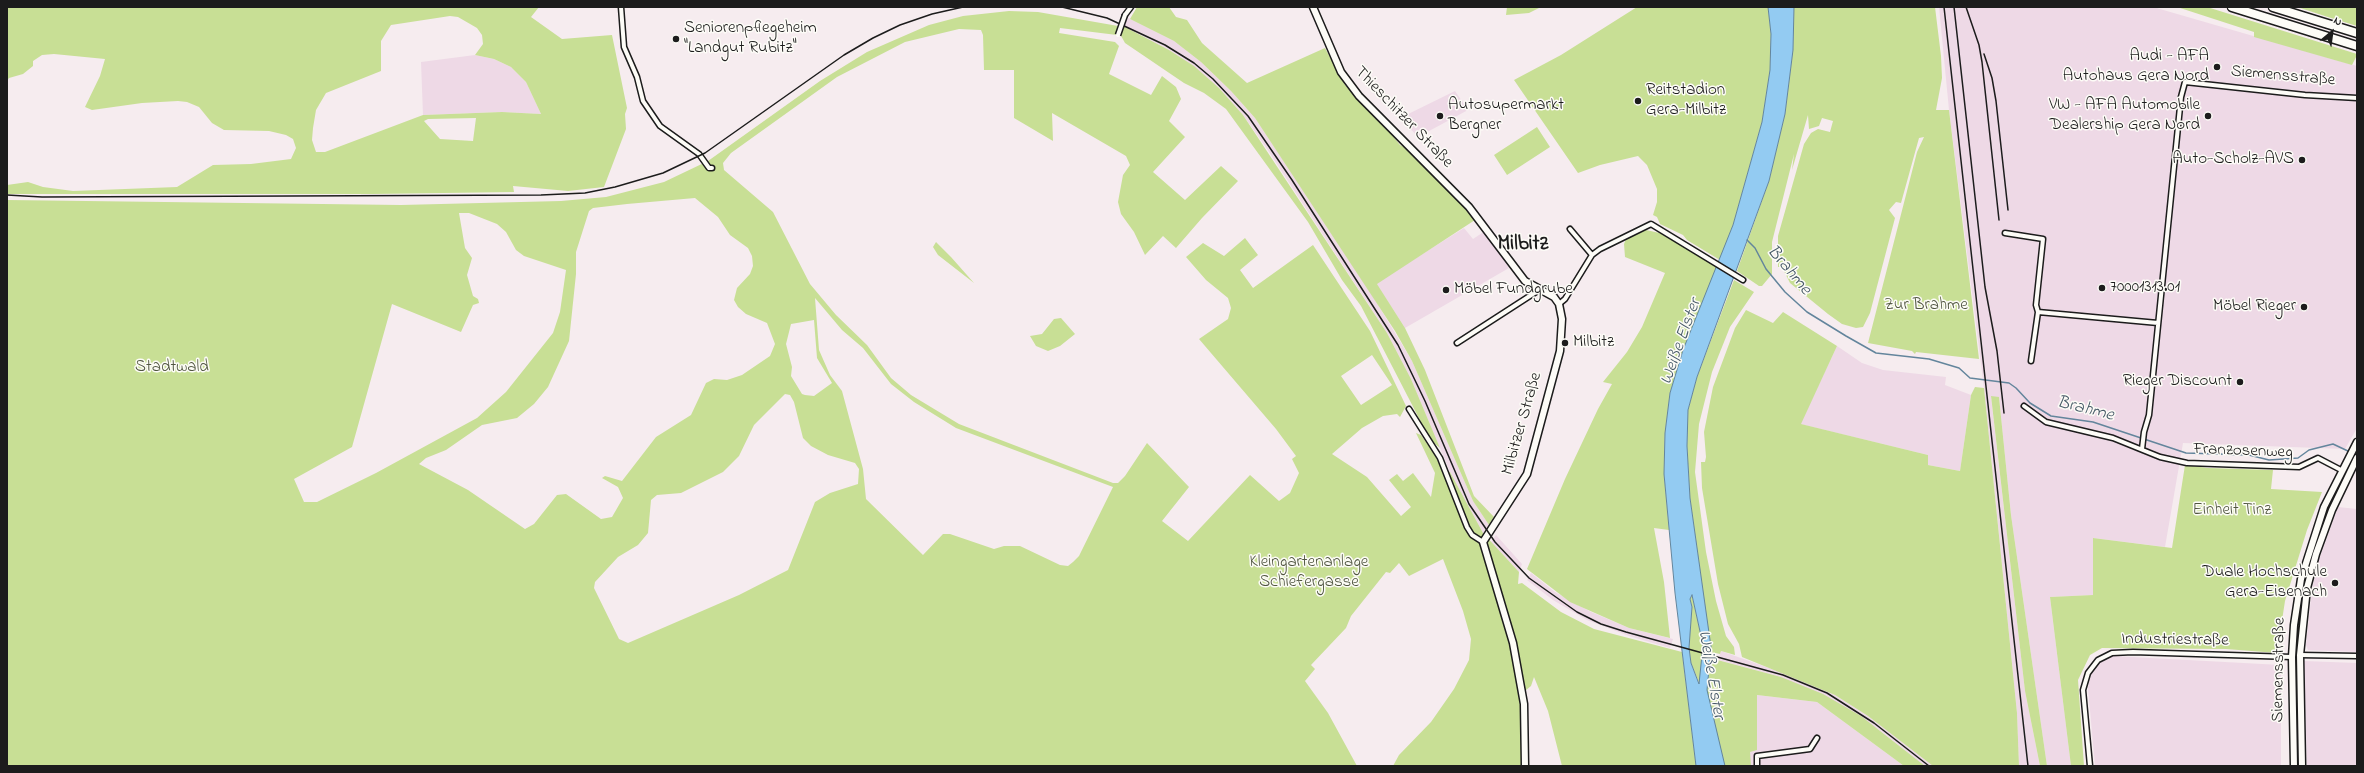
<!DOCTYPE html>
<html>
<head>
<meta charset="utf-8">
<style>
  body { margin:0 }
  #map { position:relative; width:2364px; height:773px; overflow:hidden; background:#f6ecef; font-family:"Indie Flower",sans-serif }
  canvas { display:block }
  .frame { position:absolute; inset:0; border:8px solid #1c1c1c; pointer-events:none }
  .north { position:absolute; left:2312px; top:12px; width:40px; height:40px; -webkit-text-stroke:3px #fdfcf7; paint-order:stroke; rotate:29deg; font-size:11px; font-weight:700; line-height:16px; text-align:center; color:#1c1c1c }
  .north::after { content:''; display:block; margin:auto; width:14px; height:18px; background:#1c1c1c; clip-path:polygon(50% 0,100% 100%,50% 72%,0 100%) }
</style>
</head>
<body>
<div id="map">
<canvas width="2364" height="773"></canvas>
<div class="frame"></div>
<div class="north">N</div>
</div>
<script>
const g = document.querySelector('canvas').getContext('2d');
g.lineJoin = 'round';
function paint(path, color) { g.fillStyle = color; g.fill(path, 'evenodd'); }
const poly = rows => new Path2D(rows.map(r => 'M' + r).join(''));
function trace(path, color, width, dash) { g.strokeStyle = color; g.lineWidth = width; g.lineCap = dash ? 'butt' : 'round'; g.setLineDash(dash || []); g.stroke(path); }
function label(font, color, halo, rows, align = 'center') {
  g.font = font + ' "Indie Flower",sans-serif'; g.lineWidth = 3; g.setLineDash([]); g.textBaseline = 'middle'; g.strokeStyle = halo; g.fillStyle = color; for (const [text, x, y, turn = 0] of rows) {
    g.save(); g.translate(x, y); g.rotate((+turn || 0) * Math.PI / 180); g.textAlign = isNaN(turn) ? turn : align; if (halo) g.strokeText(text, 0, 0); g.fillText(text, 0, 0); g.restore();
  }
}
const built = poly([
  [1939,7,2153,7,2357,66,2357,428,2345,449,2183,443,2165,547,2093,538,2093,595,2050,597,2071,766,2047,766,2011,515,1999,397,1991,397,2025,691,2040,766,2019,766,2017,713,1984,388,1949,110],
  [1126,17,1174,41,1201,62,1231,91,1255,118,1369,290,1412,361,1473,501,1489,525,1483,533,1450,472,1411,379,1387,333,1267,149,1243,115,1219,88,1193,66,1169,50,1123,26],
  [475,55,494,59,511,67,526,82,541,114,502,112,423,115,421,62],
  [1455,91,1468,110,1418,137,1400,118],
  [1464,228,1473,239,1485,231,1509,268,1405,328,1376,283],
  [1837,346,1862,363,1883,370,1946,377,1945,385,1971,395,1960,471,1928,465,1928,455,1800,424],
  [2338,507,2357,509,2357,652,2308,650,2306,645,2311,598,2316,568],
  [1496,535,1522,564,1519,572,1491,542],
  [1531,573,1555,592,1589,611,1629,628,1673,639,1670,648,1629,636,1587,620,1553,600,1527,580],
  [1721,651,1803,680,1835,695,1868,716,1933,766,1925,766,1878,729,1781,677,1718,660],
  [2113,656,2281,665,2281,766,2095,766,2088,688,2091,673,2099,663],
  [2304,661,2357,663,2357,766,2307,766],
  [1748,694,1817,702,1904,766,1746,766]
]);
const green = poly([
  [7,7,539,7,531,17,562,39,612,35,627,108,625,114,626,129,604,187,568,191,513,186,514,192,373,194,7,194,7,185,28,182,43,187,73,191,177,187,213,165,251,164,291,159,296,148,293,139,286,135,269,131,224,130,212,123,199,107,187,102,178,101,142,103,92,110,85,107,100,76,105,59,54,54,42,55,33,61,33,66,23,74,9,78,7,81],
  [450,16,458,17,477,28,482,35,483,44,475,55,494,59,511,67,526,82,541,114,502,112,423,115,325,152,316,152,312,140,313,128,316,110,326,93,381,71,381,41,391,25],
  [476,118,473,141,440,139,424,121,428,119],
  [1137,7,1169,7,1176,17,1187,20,1202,43,1247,83,1325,48,1345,85,1356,97,1385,126,1400,145,1408,149,1459,201,1475,220,1377,284,1405,328,1425,370,1474,496,1494,517,1489,525,1473,501,1412,361,1395,331,1255,118,1231,91,1201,62,1174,41,1130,19],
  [1507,7,1541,7,1529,13,1506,15],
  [1637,7,1768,7,1771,34,1770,70,1762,122,1733,225,1720,260,1687,240,1683,235,1660,224,1657,217,1653,215,1657,202,1657,189,1647,165,1638,156,1600,165,1578,173,1514,80,1561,55],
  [1794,7,1935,7,1941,56,1942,78,1936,110,1949,110,1979,359,1916,352,1915,354,1912,351,1868,343,1917,152,1924,137,1919,138,1901,203,1896,202,1889,210,1895,218,1870,313,1863,327,1856,328,1842,324,1828,314,1790,283,1782,267,1778,267,1778,236,1804,144,1811,133,1818,129,1830,132,1833,121,1822,118,1819,126,1809,129,1808,115,1792,170,1794,154,1772,242,1772,274,1762,286,1759,286,1737,271,1769,181,1785,114,1793,50],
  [2177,7,2207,7,2357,54,2357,55,2352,65,2254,37,2254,32],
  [2297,7,2357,7,2357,26,2331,18],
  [1009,11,1038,12,1118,26,1117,35,1060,28,1059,33,1115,42,1119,46,1109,74,1151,95,1162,76,1176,87,1181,99,1169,121,1185,137,1153,172,1185,200,1221,166,1238,181,1202,218,1176,248,1163,236,1145,255,1134,232,1121,214,1118,202,1123,175,1130,165,1126,156,1052,113,1053,141,1014,118,1014,70,984,70,983,35,981,30,959,29,905,42,837,77,731,153,723,163,724,170,773,212,810,284,836,315,867,345,891,378,911,395,959,424,1113,483,1118,483,1125,476,1147,443,1189,487,1162,521,1188,541,1250,475,1279,501,1290,493,1299,473,1292,459,1296,456,1276,429,1199,339,1228,319,1231,308,1228,298,1206,280,1186,257,1203,243,1224,256,1245,238,1258,255,1240,270,1253,288,1313,245,1370,331,1406,406,1400,417,1397,414,1383,416,1362,428,1332,454,1367,477,1401,516,1411,507,1389,480,1397,474,1403,481,1413,473,1431,497,1435,473,1416,433,1421,435,1435,455,1442,470,1450,472,1483,533,1519,572,1518,584,1522,583,1561,612,1594,629,1682,652,1696,766,1562,766,1548,711,1534,677,1531,686,1520,695,1523,756,1521,766,1393,766,1399,755,1431,722,1454,689,1469,660,1471,639,1463,611,1443,559,1409,576,1399,563,1390,573,1386,572,1351,616,1346,628,1311,665,1315,669,1305,681,1328,713,1357,766,7,766,7,200,401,205,561,201,606,197,664,182,708,161,820,81,867,52,929,25,963,16],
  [695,198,718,217,730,235,748,248,752,256,753,266,750,274,737,288,734,300,738,307,746,314,767,323,775,344,770,356,742,375,727,380,714,379,706,383,691,415,656,437,622,481,605,476,602,478,618,487,623,498,612,517,601,519,566,494,557,495,534,524,525,529,468,490,419,464,426,458,446,450,482,425,517,418,534,404,548,387,569,341,576,274,576,252,589,211,593,208,627,204],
  [459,213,469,213,497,224,506,232,516,250,524,256,566,270,560,312,553,333,506,392,477,418,376,473,317,502,304,502,294,479,352,447,392,304,461,332,473,305,479,303,478,299,473,296,467,275,472,258,465,248],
  [815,298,842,330,863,348,891,384,914,402,956,428,1113,487,1079,556,1073,562,1068,566,1060,565,1020,546,1004,546,994,549,950,534,943,534,923,555,866,499,863,469,842,391,830,375,819,350],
  [814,320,817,358,832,383,814,396,805,395,802,394,791,376,792,367,786,344,791,324],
  [1372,355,1392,385,1361,405,1341,376],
  [785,394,790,395,794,402,803,438,811,446,828,455,855,463,859,469,858,484,830,493,815,502,788,570,739,595,628,643,619,639,594,588,595,582,618,557,638,545,648,533,651,500,657,495,681,493,723,472,739,456,754,425],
  [1123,26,1169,50,1194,66,1219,88,1243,115,1387,333,1411,379,1440,448,1434,443,1423,426,1361,306,1342,280,1308,222,1226,109,1204,93,1184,83,1125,43,1120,34],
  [1537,127,1550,147,1507,175,1494,155],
  [1646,230,1664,234,1717,267,1683,350,1670,393,1665,433,1664,474,1669,530,1654,528,1664,582,1670,638,1629,628,1570,602,1527,569,1565,479,1598,409,1612,384,1603,382,1627,352,1642,327,1665,273,1625,257,1624,244,1626,239],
  [936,242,951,257,974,283,938,255,933,247],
  [1734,280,1754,292,1730,327,1712,372,1699,424,1695,472,1706,552,1716,601,1726,636,1734,647,1735,655,1721,651,1720,654,1711,652,1690,498,1687,446,1688,410,1697,377],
  [1746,310,1773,323,1783,312,1837,346,1801,424,1928,455,1928,465,1960,471,1971,395,1975,387,1984,388,2017,713,2019,766,1933,766,1868,716,1835,695,1742,657,1739,644,1728,624,1718,584,1702,488,1701,462,1705,462,1706,457,1704,432,1713,387,1735,328],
  [1061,318,1075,334,1060,346,1048,351,1036,346,1030,336,1042,334,1054,319],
  [1991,396,1999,397,2011,515,2047,766,2040,766,2025,691],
  [2185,465,2208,468,2273,470,2271,489,2322,492,2307,530,2285,601,2277,653,2226,649,2102,648,2090,655,2078,680,2084,766,2071,766,2050,597,2093,595,2093,538,2172,548],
  [1692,595,1703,645,1700,685,1691,663,1689,648,1692,607,1690,599],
  [1710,658,1781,677,1823,694,1861,716,1925,766,1904,766,1817,702,1757,695,1757,750,1750,752,1751,766,1722,766,1706,690]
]);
const water = poly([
  [1768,7,1794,7,1793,50,1785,114,1769,181,1697,377,1688,410,1687,446,1690,498,1711,647,1707,690,1725,766,1696,766,1675,593,1664,474,1665,433,1670,393,1683,350,1733,225,1762,122,1770,70,1771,34,1768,7],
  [1692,595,1703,645,1699,684,1691,663,1689,648,1692,607,1690,599,1692,595]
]);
const stream = poly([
  [1747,240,1755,248,1766,269,1785,292,1807,312,1846,336,1876,353,1929,359,1959,368,1970,378,2009,383,2016,388,2030,403,2051,416,2093,422,2186,453,2249,455,2269,460,2298,458,2309,450,2333,444,2350,452]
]);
const street = poly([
  [621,7,624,47,637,77,643,101,660,126,699,154,709,168,712,168],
  [1125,15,1131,7],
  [1570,229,1592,255],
  [2005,233,2043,239,2036,305,2038,312],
  [1559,304,1565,299,1592,255,1600,249,1651,224,1743,280],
  [1457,343,1539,290],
  [2031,361,2038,312,2158,323],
  [2024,406,2046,422,2113,438,2160,457,2187,463,2299,467,2318,458,2341,470],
  [1409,409,1440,458,1467,527,1472,535,1483,542],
  [2142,449,2144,432,2149,415,2181,97,2185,82,2305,95,2357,98],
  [2300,655,2357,656],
  [1757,766,1757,756,1810,749,1817,738],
  [2090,766,2083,690,2088,673,2098,660,2112,653,2133,652,2292,657]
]);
const secondary = poly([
  [1313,7,1341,72,1359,96,1469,207,1525,281,1554,297,1559,304,1562,319,1560,351,1527,474,1483,542,1513,643,1524,704,1525,766],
  [2294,766,2292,657,2294,625,2301,579,2324,507,2357,442],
  [2302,766,2300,655,2307,588,2316,554,2332,510,2357,458]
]);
const highway = poly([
  [2232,7,2357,46],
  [2273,7,2357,33]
]);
const rail = poly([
  [1062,7,1107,18,1165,45,1194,63,1213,79,1248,116,1292,180,1398,345,1425,401,1469,504,1495,542,1529,578,1577,612,1601,624,1626,632,1783,675,1827,693,1874,723,1929,766],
  [1944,7,2028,766],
  [1954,7,1985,287,1997,351,2004,413],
  [1966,7,1979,45,1982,62,1999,220],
  [1984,54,1992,78,1996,101,2008,210],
  [7,195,42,197,541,195,585,193,615,187,663,173,705,153,844,55,873,38,900,25,932,14,963,7]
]);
const streetBridge = poly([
  [1118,35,1125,15]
]);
const markers = [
  [676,39,4,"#1c1c1c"],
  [2217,67,4,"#1c1c1c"],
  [1638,101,4,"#1c1c1c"],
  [1440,116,4,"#1c1c1c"],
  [2208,116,4,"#1c1c1c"],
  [2302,160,4,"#1c1c1c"],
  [2102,288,4,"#1c1c1c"],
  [1446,290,4,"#1c1c1c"],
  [2304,307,4,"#1c1c1c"],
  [1565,343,4,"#1c1c1c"],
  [2240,382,4,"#1c1c1c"],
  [2335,583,4,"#1c1c1c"]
];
const poiNames = [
  ["Seniorenpflegeheim",684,29],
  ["\"Landgut Rubitz\"",684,49],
  ["Audi - AFA",2209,57,"right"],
  ["Autohaus Gera Nord",2209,77,"right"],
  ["Reitstadion",1646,91],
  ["Gera-Milbitz",1646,111],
  ["Autosupermarkt",1448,106],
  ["Bergner",1448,126],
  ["VW - AFA Automobile",2200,106,"right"],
  ["Dealership Gera Nord",2200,126,"right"],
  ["Auto-Scholz-AVS",2294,160,"right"],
  ["70001313.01",2110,288],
  ["Möbel Fundgrube",1454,290],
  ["Möbel Rieger",2296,307,"right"],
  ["Milbitz",1573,343],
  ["Rieger Discount",2232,382,"right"],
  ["Duale Hochschule",2327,573,"right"],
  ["Gera-Eisenach",2327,593,"right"]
];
const streetNames = [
  ["Siemensstraße",2283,77,5],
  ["Thieschitzer Straße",1403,118,46],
  ["Milbitzer Straße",1523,424,-74],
  ["Franzosenweg",2243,452,2],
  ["Industriestraße",2175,641,1],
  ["Siemensstraße",2280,670,-89]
];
const parkNames = [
  ["Zur Brahme",1926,306],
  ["Stadtwald",172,368],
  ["Einheit Tinz",2232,511],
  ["Kleingartenanlage",1309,563],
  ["Schiefergasse",1309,583]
];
const waterNames = [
  ["Brahme",1788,271,50],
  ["Weiße Elster",1682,342,-70],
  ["Brahme",2085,410,14],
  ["Weiße Elster",1710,675,80]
];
const districtNames = [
  ["Milbitz",1523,246]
];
paint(built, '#eed9e6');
paint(green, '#c8df95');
paint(water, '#93cbf2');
trace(water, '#63859c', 1);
trace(stream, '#63859c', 1.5);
trace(street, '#1c1c1c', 7);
trace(secondary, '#1c1c1c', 9);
trace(highway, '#1c1c1c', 11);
trace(street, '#fdfcf7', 4);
trace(secondary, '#fdfcf7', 6);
trace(highway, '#fdfcf7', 8);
trace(rail, '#1c1c1c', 1.5);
trace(streetBridge, '#1c1c1c', 7, []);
trace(streetBridge, '#fdfcf7', 4);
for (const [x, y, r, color] of markers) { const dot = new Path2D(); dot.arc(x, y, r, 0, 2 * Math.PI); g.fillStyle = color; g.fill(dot); trace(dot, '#fdfcf7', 1.5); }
label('17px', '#1c1c1c', '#fdfcf7', poiNames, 'left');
label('17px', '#1c1c1c', '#fdfcf7', streetNames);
label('17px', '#505640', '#fdfcf7', parkNames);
label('italic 18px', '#465967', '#fdfcf7', waterNames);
label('bold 21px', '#1c1c1c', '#fdfcf7', districtNames);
</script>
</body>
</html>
